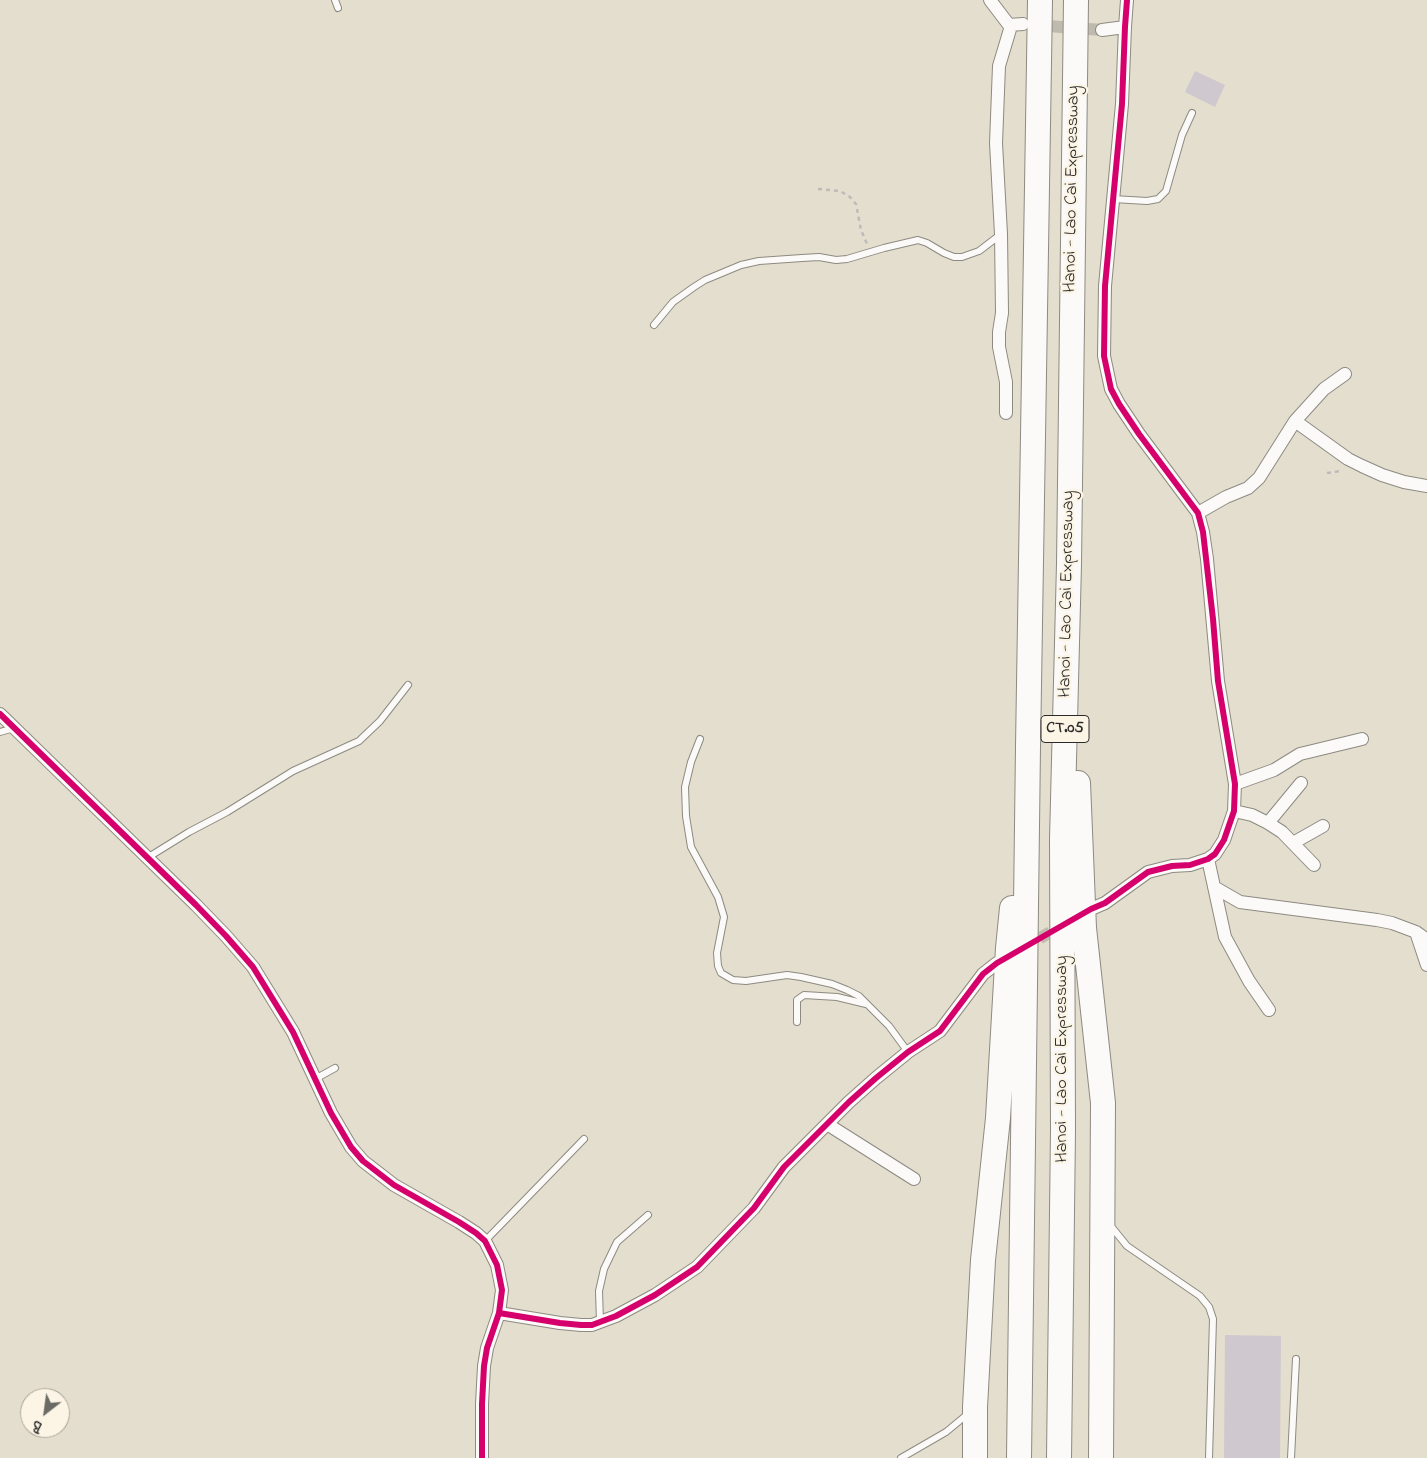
<!DOCTYPE html>
<html>
<head>
<meta charset="utf-8">
<style>
  body { margin:0 }
  #map { position:relative; width:1427px; height:1458px; overflow:hidden; background:#e3decd; font-family:"Indie Flower",sans-serif }
  canvas { display:block }
  .north { position:absolute; left:20px; top:1388px; width:50px; height:50px; box-sizing:border-box; background:#fcf5e5; border:1px solid #a8a49b; border-radius:50%; rotate:210deg; font-size:14px; font-weight:700; line-height:20px; text-align:center; color:#2b2b2b }
  .north::after { content:''; display:block; margin:auto; width:18px; height:22px; background:#6b6a64; clip-path:polygon(50% 0,100% 100%,50% 72%,0 100%) }
</style>
</head>
<body>
<div id="map">
<canvas width="1427" height="1458"></canvas>
<div class="north">B</div>
</div>
<script>
const g = document.querySelector('canvas').getContext('2d');
g.lineJoin = 'round';
function paint(path, color) { g.fillStyle = color; g.fill(path, 'evenodd'); }
const poly = rows => new Path2D(rows.map(r => 'M' + r).join(''));
function trace(path, color, width, dash) { g.strokeStyle = color; g.lineWidth = width; g.lineCap = dash ? 'butt' : 'round'; g.setLineDash(dash || []); g.stroke(path); }
function label(font, color, halo, rows, align = 'center') {
  g.font = font + ' "Indie Flower",sans-serif'; g.lineWidth = 4.5; g.setLineDash([]); g.textBaseline = 'middle'; g.strokeStyle = halo; g.fillStyle = color; for (const [text, x, y, turn = 0] of rows) {
    g.save(); g.translate(x, y); g.rotate((+turn || 0) * Math.PI / 180); g.textAlign = isNaN(turn) ? turn : align; if (halo) g.strokeText(text, 0, 0); g.fillText(text, 0, 0); g.restore();
  }
}
const building = poly([
  [1195,71,1225,85,1215,107,1185,92],
  [1225,1335,1281,1336,1280,1458,1224,1458]
]);
const streetTunnel = poly([
  [1034,25,1102,30],
  [1024,947,1065,924]
]);
const path = poly([
  [818,189,840,191,850,197,856,204,861,230,867,244],
  [1327,473,1341,471]
]);
const lane = poly([
  [335,0,338,8],
  [1113,199,1147,201,1158,199,1166,191,1182,135,1192,113],
  [654,325,673,302,694,287,705,280,741,265,759,261,802,258,819,257,836,260,847,259,884,248,918,240,927,243,944,253,954,257,962,257,979,251,1000,235],
  [0,732,14,728],
  [700,739,691,762,685,787,686,816,691,847,718,897,724,917,717,953,718,966,721,973,733,980,746,981,787,975,801,977,832,984,847,990,859,996,889,1026,908,1052],
  [147,858,189,832,227,812,293,771,359,741,380,721,408,685],
  [797,1022,797,1000,804,995,837,997,866,1004],
  [315,1079,335,1068],
  [1110,1225,1127,1246,1200,1296,1209,1307,1213,1319,1209,1458],
  [485,1241,584,1139],
  [600,1322,599,1291,604,1269,617,1242,648,1215],
  [901,1458,946,1432,969,1413],
  [1291,1458,1296,1359]
]);
const street = poly([
  [990,0,1009,25,1023,24],
  [1102,30,1125,27],
  [1006,413,1006,382,999,347,999,332,1002,313,1001,234,996,143,999,66,1011,26],
  [1295,421,1348,459,1362,466,1382,475,1404,482,1427,486],
  [1198,513,1226,497,1248,488,1259,478,1295,421,1324,389,1345,374],
  [0,714,196,905,226,936,253,967,293,1032,331,1113,351,1147,363,1161,394,1185,459,1222,476,1233,485,1241,497,1265,502,1290,499,1313,487,1348,484,1366,482,1404,482,1458],
  [1235,784,1274,770,1300,754,1362,739],
  [1234,811,1252,815,1268,823,1282,832,1314,865],
  [1268,823,1301,783],
  [1293,843,1323,826],
  [1208,859,1225,937,1249,981,1269,1010],
  [1214,887,1240,902,1377,920,1392,923,1416,932,1427,940],
  [1091,909,1105,903,1148,872,1172,866,1190,865,1208,859,1215,854,1224,840,1234,811,1235,784,1218,681,1207,559,1203,532,1198,513,1139,434,1119,404,1111,389,1104,356,1105,286,1122,104,1125,27,1127,0],
  [1416,932,1427,965],
  [827,1124,914,1179],
  [499,1313,560,1323,581,1325,592,1325,616,1316,655,1295,697,1267,754,1208,784,1167,849,1102,876,1078,908,1052,940,1031,983,974,997,963]
]);
const highway = poly([
  [1078,783,1084,928,1103,1103,1101,1458],
  [975,1458,975,1407,983,1260,998,1118,1008,948,1012,908],
  [1019,1458,1028,747,1040,0],
  [1059,1458,1063,1130,1062,839,1069,564,1076,0]
]);
const cycleway = poly([
  [0,714,196,905,226,936,253,967,293,1032,331,1113,351,1147,363,1161,394,1185,459,1222,476,1233,485,1241,497,1265,502,1290,499,1313,487,1348,484,1366,482,1404,482,1458],
  [499,1313,560,1323,581,1325,592,1325,616,1316,655,1295,697,1267,754,1208,784,1167,849,1102,876,1078,908,1052,940,1031,983,974,997,963,1091,909,1105,903,1148,872,1172,866,1190,865,1208,859,1215,854,1224,840,1234,811,1235,784,1218,681,1213,619,1203,532,1198,513,1139,434,1119,404,1111,389,1104,356,1105,286,1122,104,1125,27,1127,0]
]);
const shields = [
  [1065,729,48]
];
const shieldNames = [
  ["CT.05",1065,729]
];
const streetNames = [
  ["Hanoi - Lao Cai Expressway",1073,189,-89],
  ["Hanoi - Lao Cai Expressway",1068,594,-89],
  ["Hanoi - Lao Cai Expressway",1063,1059,-90]
];
paint(building, '#cfc8ce');
trace(streetTunnel, '#bebaad', 12, [12, 6]);
trace(lane, '#8d8a82', 8);
trace(street, '#8d8a82', 14);
trace(highway, '#8d8a82', 26);
trace(path, '#bcbbb8', 2.5, [4, 4]);
trace(lane, '#fbfaf8', 6);
trace(street, '#fbfaf8', 12);
trace(highway, '#fbfaf8', 24);
trace(cycleway, '#d6006c', 6);
for (const [x, y, w] of shields) { const box = new Path2D(); box.roundRect(x - w / 2, y - 13.5, w, 27, 4); g.fillStyle = '#fcf5e5'; g.fill(box); trace(box, '#2b2b2b', 1); }
label('bold 16px', '#2b2b2b', null, shieldNames);
label('18px', '#2b2b2b', '#fcf5e5', streetNames);
</script>
</body>
</html>
